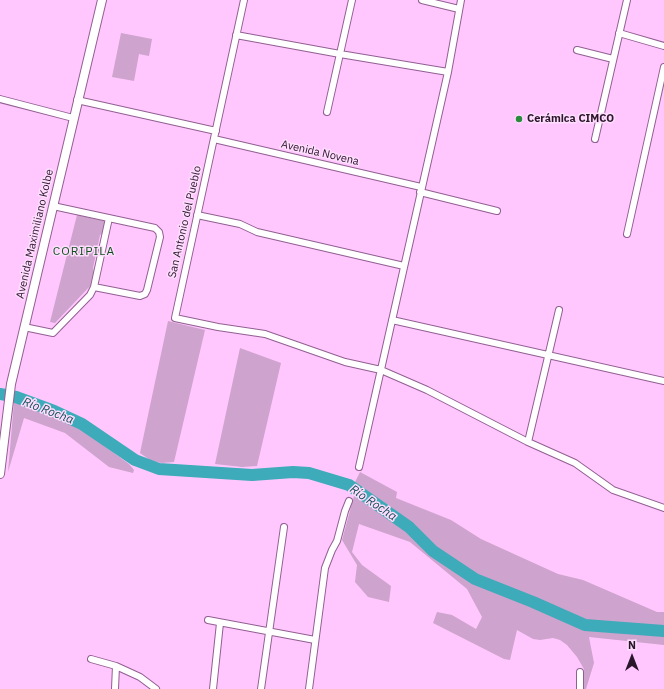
<!DOCTYPE html>
<html>
<head>
<meta charset="utf-8">
<style>
  body { margin:0 }
  #map { position:relative; width:664px; height:689px; overflow:hidden; background:#ffc7fe; font-family:"IBM Plex Sans",sans-serif }
  canvas { display:block }
  .north { position:absolute; left:612px; top:637px; width:40px; height:40px; -webkit-text-stroke:3px #ffddfe; paint-order:stroke; rotate:0deg; font-size:11px; font-weight:700; line-height:16px; text-align:center; color:#2a162a }
  .north::after { content:''; display:block; margin:auto; width:14px; height:18px; background:#2a162a; clip-path:polygon(50% 0,100% 100%,50% 72%,0 100%) }
</style>
</head>
<body>
<div id="map">
<canvas width="664" height="689"></canvas>
<div class="north">N</div>
</div>
<script>
const g = document.querySelector('canvas').getContext('2d');
g.lineJoin = 'round';
function paint(path, color) { g.fillStyle = color; g.fill(path, 'evenodd'); }
const poly = rows => new Path2D(rows.map(r => 'M' + r).join(''));
function trace(path, color, width, dash) { g.strokeStyle = color; g.lineWidth = width; g.lineCap = dash ? 'butt' : 'round'; g.setLineDash(dash || []); g.stroke(path); }
function label(font, color, halo, rows, align = 'center') {
  g.font = font + ' "IBM Plex Sans",sans-serif'; g.lineWidth = 3; g.setLineDash([]); g.textBaseline = 'middle'; g.strokeStyle = halo; g.fillStyle = color; for (const [text, x, y, turn = 0] of rows) {
    g.save(); g.translate(x, y); g.rotate((+turn || 0) * Math.PI / 180); g.textAlign = isNaN(turn) ? turn : align; if (halo) g.strokeText(text, 0, 0); g.fillText(text, 0, 0); g.restore();
  }
}
const green = poly([
  [121,33,152,39,149,56,139,54,134,81,112,77],
  [77,215,105,221,103,233,100,235,93,268,94,272,91,285,55,323,50,322],
  [168,321,205,330,174,462,161,463,150,460,140,453],
  [240,348,281,363,257,466,242,467,215,464],
  [14,402,28,406,80,428,129,464,134,470,133,473,109,467,65,433,24,418,8,472],
  [360,472,397,492,396,498,451,520,481,539,558,574,583,580,657,612,664,612,664,629,584,622,478,576,436,550,414,526,354,484],
  [354,496,413,536,428,553,472,582,585,629,664,636,664,645,589,637,594,663,586,689,584,689,584,669,577,657,567,645,560,640,553,638,540,640,533,639,517,630,510,660,504,659,433,623,437,612,452,615,476,629,482,617,467,589,410,542,359,524,352,552,362,565,391,586,389,602,368,597,355,582,357,565,342,540]
]);
const river = poly([
  [0,394,16,397,54,411,82,424,135,460,159,469,252,475,293,472,309,473,349,485,409,527,433,551,475,579,533,602,585,625,664,631]
]);
const street = poly([
  [244,0,175,318,218,327,265,334,345,362,381,370,427,390,528,442,575,463,613,490,664,508],
  [422,0,459,9],
  [619,33,664,46],
  [236,35,340,54,448,72],
  [577,50,613,59],
  [0,99,73,118],
  [77,100,216,131],
  [327,112,352,0],
  [214,139,421,187],
  [595,139,627,0],
  [420,192,497,211],
  [53,206,155,228,159,232,160,237,147,290,145,294,140,296,94,287],
  [197,215,240,224,257,232,404,266],
  [627,234,664,67],
  [392,320,664,381],
  [24,327,53,333,90,295,94,287,109,218],
  [528,442,559,310],
  [359,467,448,72,461,0],
  [208,620,315,640],
  [91,659,116,666,140,677,156,689],
  [115,689,116,666],
  [213,689,220,623],
  [261,689,284,527],
  [309,689,325,568,332,550,337,541,345,511,349,501],
  [580,689,580,672]
]);
const secondary = poly([
  [0,474,11,384,102,0]
]);
const markers = [
  [519,119,4,"#2a8a3d"]
];
const poiNames = [
  ["Cerámica CIMCO",527,119]
];
const streetNames = [
  ["Avenida Novena",320,153,13],
  ["San Antonio del Pueblo",185,222,-77],
  ["Avenida Maximiliano Kolbe",35,234,-77]
];
const neighbourhoodNames = [
  ["CORIPILA",84,252]
];
const waterNames = [
  ["Río Rocha",48,411,21],
  ["Río Rocha",373,503,34]
];
paint(green, '#cea3cd');
trace(river, '#3dabb9', 12);
trace(street, '#925f92', 8);
trace(secondary, '#925f92', 10);
trace(street, '#fff', 6);
trace(secondary, '#fff', 8);
for (const [x, y, r, color] of markers) { const dot = new Path2D(); dot.arc(x, y, r, 0, 2 * Math.PI); g.fillStyle = color; g.fill(dot); trace(dot, '#ffddfe', 1.5); }
label('bold 11px', '#2a162a', '#ffddfe', poiNames, 'left');
label('11px', '#2a162a', '#ffddfe', streetNames);
g.letterSpacing = '1px';
label('12px', '#12501f', '#ffddfe', neighbourhoodNames);
g.letterSpacing = '0px';
label('italic 12px', '#0e4e56', '#ffddfe', waterNames);
</script>
</body>
</html>
